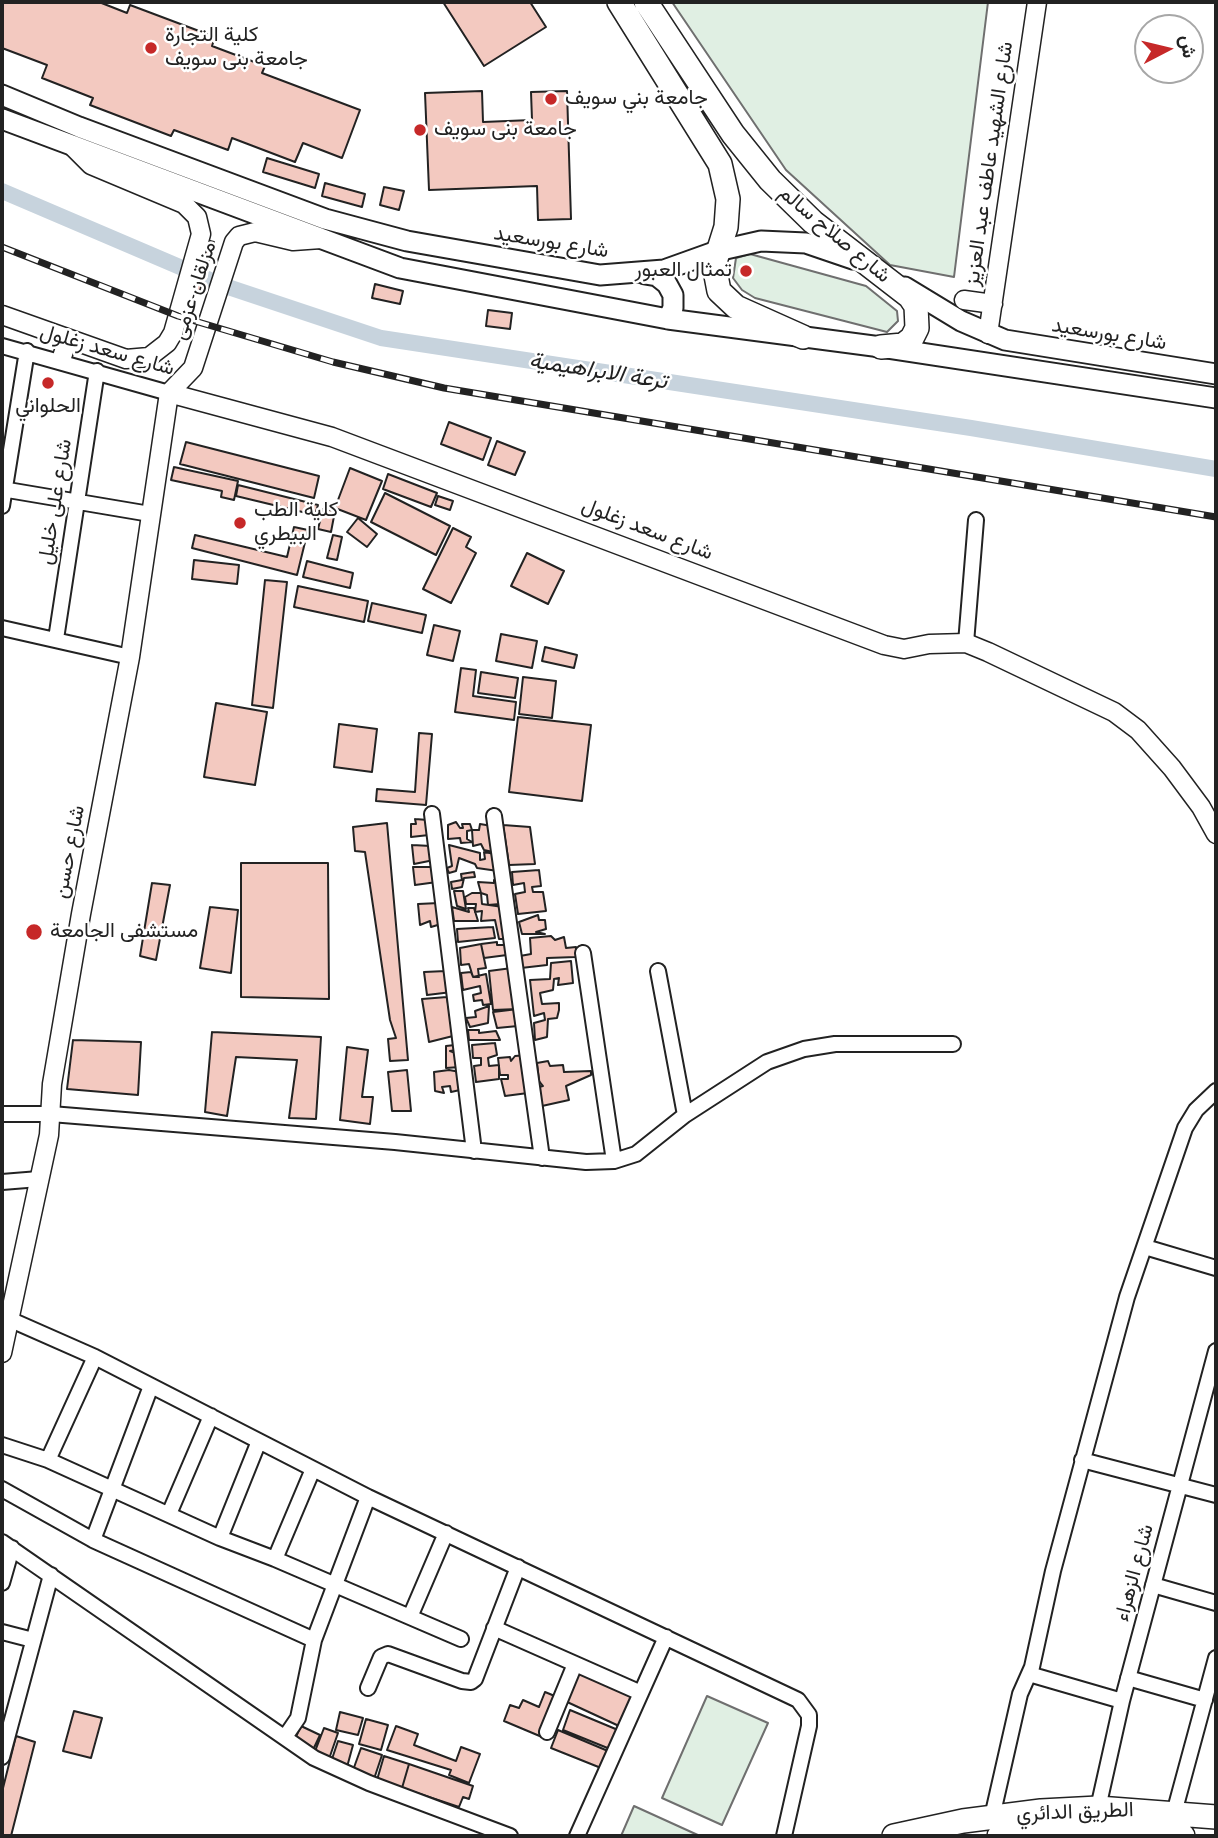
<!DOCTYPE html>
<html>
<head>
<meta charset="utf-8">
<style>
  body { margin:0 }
  #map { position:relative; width:1218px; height:1838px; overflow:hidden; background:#fff; font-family:Roboto,Vazirmatn,sans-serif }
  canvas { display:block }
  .frame { position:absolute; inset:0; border:4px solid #222; pointer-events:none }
  .north { position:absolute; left:1134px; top:14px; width:70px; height:70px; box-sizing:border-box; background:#fff; border:2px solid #a7a7a7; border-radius:50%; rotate:83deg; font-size:19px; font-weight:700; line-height:28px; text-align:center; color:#222 }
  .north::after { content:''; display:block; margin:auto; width:24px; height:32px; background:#c62828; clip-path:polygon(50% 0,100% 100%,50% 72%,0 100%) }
</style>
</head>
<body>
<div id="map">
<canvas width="1218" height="1838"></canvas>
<div class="frame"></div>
<div class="north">ش</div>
</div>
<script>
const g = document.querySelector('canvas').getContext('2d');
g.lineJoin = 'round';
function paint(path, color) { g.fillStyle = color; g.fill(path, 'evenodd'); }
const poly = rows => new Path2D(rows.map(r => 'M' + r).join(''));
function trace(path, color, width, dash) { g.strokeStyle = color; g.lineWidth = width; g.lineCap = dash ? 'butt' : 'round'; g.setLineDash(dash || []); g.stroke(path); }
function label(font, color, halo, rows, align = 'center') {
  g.font = font + ' Roboto,Vazirmatn,sans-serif'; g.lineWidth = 5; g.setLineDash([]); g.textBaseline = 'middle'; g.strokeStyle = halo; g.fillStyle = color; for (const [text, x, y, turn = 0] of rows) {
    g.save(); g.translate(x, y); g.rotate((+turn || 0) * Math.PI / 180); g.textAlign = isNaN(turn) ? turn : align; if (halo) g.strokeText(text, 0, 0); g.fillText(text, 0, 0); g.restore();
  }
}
const green = poly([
  [672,2,988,2,954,277,890,265,786,170,672,2],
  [750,254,866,286,897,311,898,321,887,332,755,298,742,290,733,278,736,258,750,254],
  [707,1696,768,1723,722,1825,662,1798,707,1696],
  [634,1806,700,1836,621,1836,634,1806]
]);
const canal = poly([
  [2,191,222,285,381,338,971,428,1216,469]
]);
const building = poly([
  [2,2,99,2,127,13,130,5,215,37,212,46,265,66,262,73,360,110,342,158,303,143,295,162,232,138,228,150,174,130,171,136,90,105,93,98,42,78,47,65,2,48,2,2],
  [443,2,530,2,546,27,484,66,443,2],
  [482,91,483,122,532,120,531,92,567,91,571,219,538,220,537,186,429,190,425,93,482,91],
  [267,158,319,174,315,188,263,172,267,158],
  [325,183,365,194,362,207,322,196,325,183],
  [384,187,404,191,399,210,380,205,384,187],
  [206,240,214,242,199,294,191,292,206,240],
  [375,284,403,291,400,304,372,298,375,284],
  [488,310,512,313,510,329,486,326,488,310],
  [449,422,491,438,483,460,441,444,449,422],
  [497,441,525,452,515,475,488,465,497,441],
  [186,442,319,476,314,498,180,464,186,442],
  [174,467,238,481,234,500,221,497,222,491,171,480,174,467],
  [350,468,382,481,366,520,335,508,350,468],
  [388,474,437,493,431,507,383,489,388,474],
  [238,485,318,505,315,515,236,496,238,485],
  [385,493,450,526,436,555,371,522,385,493],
  [438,496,453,501,450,510,435,505,438,496],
  [323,509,335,511,331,532,318,529,323,509],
  [358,518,377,534,367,547,347,532,358,518],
  [294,527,308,530,297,575,192,548,195,535,287,557,294,527],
  [453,528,471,537,466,547,476,553,451,603,423,589,453,528],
  [333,535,342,537,337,560,327,558,333,535],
  [527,553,564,571,548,604,511,586,527,553],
  [194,560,239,565,237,584,192,579,194,560],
  [307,561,353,573,350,588,303,577,307,561],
  [265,580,287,582,273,708,252,705,265,580],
  [298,586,368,601,364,622,294,607,298,586],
  [372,603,426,615,422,633,368,621,372,603],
  [434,625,460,631,453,661,427,655,434,625],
  [501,634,537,641,532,668,496,661,501,634],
  [545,647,577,655,574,668,542,661,545,647],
  [461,668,476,670,473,696,516,702,514,720,455,712,461,668],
  [481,672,518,678,515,698,478,693,481,672],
  [523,677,556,681,552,718,519,714,523,677],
  [216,703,267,712,255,785,204,777,216,703],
  [518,717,591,725,582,801,509,792,518,717],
  [339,724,377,729,372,772,334,767,339,724],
  [419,733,432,734,426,805,376,801,377,789,415,792,419,733],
  [415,819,428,820,429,835,411,837,411,824,416,824,415,819],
  [456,822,460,828,463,828,462,824,470,824,472,830,467,831,467,839,472,842,461,843,460,838,448,839,448,825,456,822],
  [387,823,408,1060,390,1061,388,1039,396,1038,390,1020,365,852,355,851,353,827,387,823],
  [480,824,492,826,493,852,484,850,481,844,473,846,472,830,479,830,480,824],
  [503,825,530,827,535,864,509,865,503,825],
  [412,845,431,846,434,860,414,864,412,845],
  [449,845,480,853,480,860,485,859,484,852,495,854,498,871,477,868,475,864,459,858,456,871,449,873,447,868,452,866,449,845],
  [241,863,328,863,329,999,241,997,241,863],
  [413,867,435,867,437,882,415,885,413,867],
  [539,870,541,886,532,887,533,892,543,892,546,911,518,914,515,894,525,892,524,883,513,885,512,872,539,870],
  [474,872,475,877,464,878,462,887,452,889,451,882,462,880,461,874,474,872],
  [494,880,500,880,500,904,488,905,487,895,481,893,478,882,494,883,494,880],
  [152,883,170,885,156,960,140,956,152,883],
  [454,891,463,891,466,909,457,906,454,891],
  [472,893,481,893,482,904,503,907,507,939,499,939,495,920,481,921,482,911,475,912,476,904,466,904,465,897,472,893],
  [439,903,441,924,431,927,430,921,420,925,418,904,439,903],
  [210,907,238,910,231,973,200,968,210,907],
  [452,907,469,912,468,908,474,908,478,921,454,921,452,907],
  [538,915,539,920,545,920,546,929,536,932,545,934,522,934,519,922,538,915],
  [493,927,495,938,458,942,457,929,493,927],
  [551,936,555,940,564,937,566,948,576,947,576,957,547,958,547,965,521,968,520,956,531,954,530,938,551,936],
  [497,942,497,945,505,945,507,955,484,958,481,944,497,942],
  [481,944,486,968,478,969,479,977,473,977,469,964,461,965,460,948,481,944],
  [571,961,573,983,558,985,559,978,554,979,553,990,540,993,542,1004,559,1003,559,1010,557,1018,548,1019,547,1037,535,1040,534,1023,545,1020,544,1013,534,1016,530,980,550,979,551,963,571,961],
  [512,968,518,1009,493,1010,489,971,512,968],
  [446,971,452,992,427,995,424,972,446,971],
  [471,972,473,977,486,974,491,1004,483,1005,482,1000,474,1001,473,995,481,993,480,986,463,990,461,973,471,972],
  [447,997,453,1036,429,1042,422,999,447,997],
  [489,1006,488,1023,470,1027,466,1018,476,1017,475,1011,489,1006],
  [518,1009,518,1026,497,1028,493,1012,518,1009],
  [468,1030,479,1030,479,1033,496,1031,500,1040,469,1040,468,1030],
  [212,1032,321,1037,316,1119,289,1118,297,1060,236,1057,227,1116,205,1112,212,1032],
  [73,1040,141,1042,138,1095,67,1089,73,1040],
  [495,1043,497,1055,488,1058,489,1066,499,1065,499,1079,476,1082,474,1066,481,1065,481,1058,473,1058,472,1045,495,1043],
  [455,1045,456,1050,450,1051,458,1054,460,1067,446,1068,446,1046,455,1045],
  [347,1047,368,1050,362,1097,373,1097,370,1124,340,1120,347,1047],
  [527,1055,528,1093,505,1096,501,1079,508,1079,508,1075,500,1075,498,1058,510,1057,511,1061,515,1056,527,1055],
  [548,1061,550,1066,563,1065,564,1072,591,1071,591,1075,566,1086,569,1100,542,1106,539,1087,543,1086,539,1081,537,1063,548,1061],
  [407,1070,411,1111,392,1111,388,1072,407,1070],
  [449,1070,460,1072,460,1090,451,1092,450,1086,442,1087,444,1093,435,1091,434,1072,449,1070],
  [579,1670,633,1695,619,1726,565,1701,579,1670],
  [545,1692,562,1699,542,1737,504,1721,510,1705,519,1708,523,1700,539,1707,545,1692],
  [570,1710,618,1730,610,1749,563,1730,570,1710],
  [74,1711,102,1718,91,1758,63,1751,74,1711],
  [340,1712,363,1718,358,1735,336,1730,340,1712],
  [366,1719,388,1725,381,1750,359,1744,366,1719],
  [301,1726,320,1735,312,1752,293,1743,301,1726],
  [396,1726,418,1734,414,1745,456,1761,461,1747,480,1754,469,1783,449,1775,451,1770,387,1750,396,1726],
  [324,1728,338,1733,329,1759,314,1754,324,1728],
  [558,1730,608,1751,601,1768,551,1748,558,1730],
  [16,1736,35,1742,11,1836,2,1836,2,1792,16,1736],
  [338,1741,353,1745,347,1767,331,1762,338,1741],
  [361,1748,382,1755,373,1782,352,1773,361,1748],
  [384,1756,409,1764,402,1788,377,1780,384,1756],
  [409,1764,473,1786,469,1799,463,1797,459,1807,402,1788,409,1764]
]);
const minor = poly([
  [2,346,169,393],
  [2,489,150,514],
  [2,506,27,351],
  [2,628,130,657],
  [56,639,97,371],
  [966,643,976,520],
  [432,814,474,1151],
  [494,816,542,1158],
  [583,953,614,1161],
  [2,1114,51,1114,395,1142,586,1162,614,1161,636,1154,685,1115,658,971],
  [685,1115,767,1062,804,1049,835,1044,953,1044],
  [2,1182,39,1179],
  [1145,1247,1216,1268],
  [2,1316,95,1357,368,1497,798,1700,809,1715,809,1726,784,1836],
  [2,1445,48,1460,220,1538,275,1559,461,1639],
  [48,1460,95,1357],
  [1082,1460,1216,1495],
  [2,1489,93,1540,314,1640],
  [169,1514,211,1416],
  [220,1538,259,1441],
  [93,1540,151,1386],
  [2,1542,314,1758,369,1783,510,1836],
  [275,1559,313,1469],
  [2,1583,12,1548],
  [1153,1585,1216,1603],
  [410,1617,446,1533],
  [494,1628,641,1693],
  [2,1632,33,1640],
  [1029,1674,1122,1701],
  [1128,1678,1205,1700],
  [368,1688,381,1657,388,1654,462,1681,471,1682,475,1679,518,1567],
  [547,1732,575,1664],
  [285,1737,298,1718,314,1640,368,1497],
  [2,1757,51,1575],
  [1098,1808,1122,1701,1216,1351],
  [1174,1813,1216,1658],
  [992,1817,1020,1694,1032,1667,1053,1571,1127,1297,1185,1128,1196,1110,1216,1091],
  [577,1836,666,1637]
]);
const tertiary = poly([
  [964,300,993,304],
  [2,315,126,359,149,357,167,343,173,333,201,234,197,217,184,204,91,165,74,148],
  [988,334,1037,2],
  [61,360,68,339],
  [169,393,332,437,884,645,904,649,929,644,966,643,988,652,1114,712,1138,730,1172,768,1201,807,1216,834],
  [169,393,193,368,234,242,239,236,255,232,293,241,321,239],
  [2,1353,49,1135,52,1084,81,914,130,657,169,393]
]);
const secondary = poly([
  [2,95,79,127,325,219,407,241,600,275,664,270,717,251,761,241,806,243,853,259],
  [2,119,400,268,668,319,881,347,1216,398],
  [645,274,657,276,667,284,673,295,673,308,668,319],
  [905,287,961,321,1005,340,1216,374]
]);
const primary = poly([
  [619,2,720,164,728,199,726,227,714,265,719,291,736,307,803,337],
  [646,2,733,134,770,180,813,222,910,297,916,306,917,328,912,338,903,345,881,347]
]);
const trunk = poly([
  [894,1836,963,1821,1041,1811,1098,1808,1216,1817],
  [999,1836,1093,1829,1183,1836]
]);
const rail = poly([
  [2,247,178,316,333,362,444,388,1216,517]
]);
const markers = [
  [151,48,7,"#c62828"],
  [551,99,7,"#c62828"],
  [420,130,7,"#c62828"],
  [746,271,7,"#c62828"],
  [48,383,7,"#c62828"],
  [240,523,7,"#c62828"],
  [34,932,9,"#c62828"]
];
const poiNames = [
  ["كلية التجارة",165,36],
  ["جامعة بنى سويف",165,60],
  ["جامعة بني سويف",565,99],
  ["جامعة بنى سويف",434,130],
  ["تمثال العبور",732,271,"right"],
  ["الحلواني",48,407,"center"],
  ["كلية الطب",254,511],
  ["البيطري",254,535],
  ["مستشفى الجامعة",50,932]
];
const streetNames = [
  ["شارع الشهيد عاطف عبد العزيز",990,164,-82],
  ["شارع صلاح سالم",834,235,40],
  ["شارع بورسعيد",551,243,9],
  ["مزلقان عزمى",195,291,-72],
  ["شارع بورسعيد",1109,335,9],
  ["شارع سعد زغلول",107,351,16],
  ["شارع على خليل",56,502,-81],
  ["شارع سعد زغلول",647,530,21],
  ["شارع حسن",70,852,-79],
  ["شارع الزهراء",1135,1573,-75],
  ["الطريق الدائري",1075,1813,-2]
];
const waterNames = [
  ["ترعة الابراهيمية",598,372,9]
];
paint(green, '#e0efe3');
trace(green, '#6f6f6f', 2);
trace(canal, '#c7d3dd', 16);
paint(building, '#f3c9c0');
trace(building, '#222', 2);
trace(minor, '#222', 18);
trace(tertiary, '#222', 21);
trace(secondary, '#222', 23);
trace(primary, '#222', 26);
trace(trunk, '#222', 26);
trace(minor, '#fff', 14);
trace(tertiary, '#fff', 18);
trace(secondary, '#fff', 19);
trace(primary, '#fff', 23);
trace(trunk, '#fff', 23);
trace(rail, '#222', 7);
trace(rail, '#fff', 4.5, [13]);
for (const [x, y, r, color] of markers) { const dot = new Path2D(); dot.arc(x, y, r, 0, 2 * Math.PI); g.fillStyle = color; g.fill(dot); trace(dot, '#fff', 2.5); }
label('21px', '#222', '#fff', poiNames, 'left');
label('21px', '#222', '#fff', streetNames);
label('italic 23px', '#222', '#fff', waterNames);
</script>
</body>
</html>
